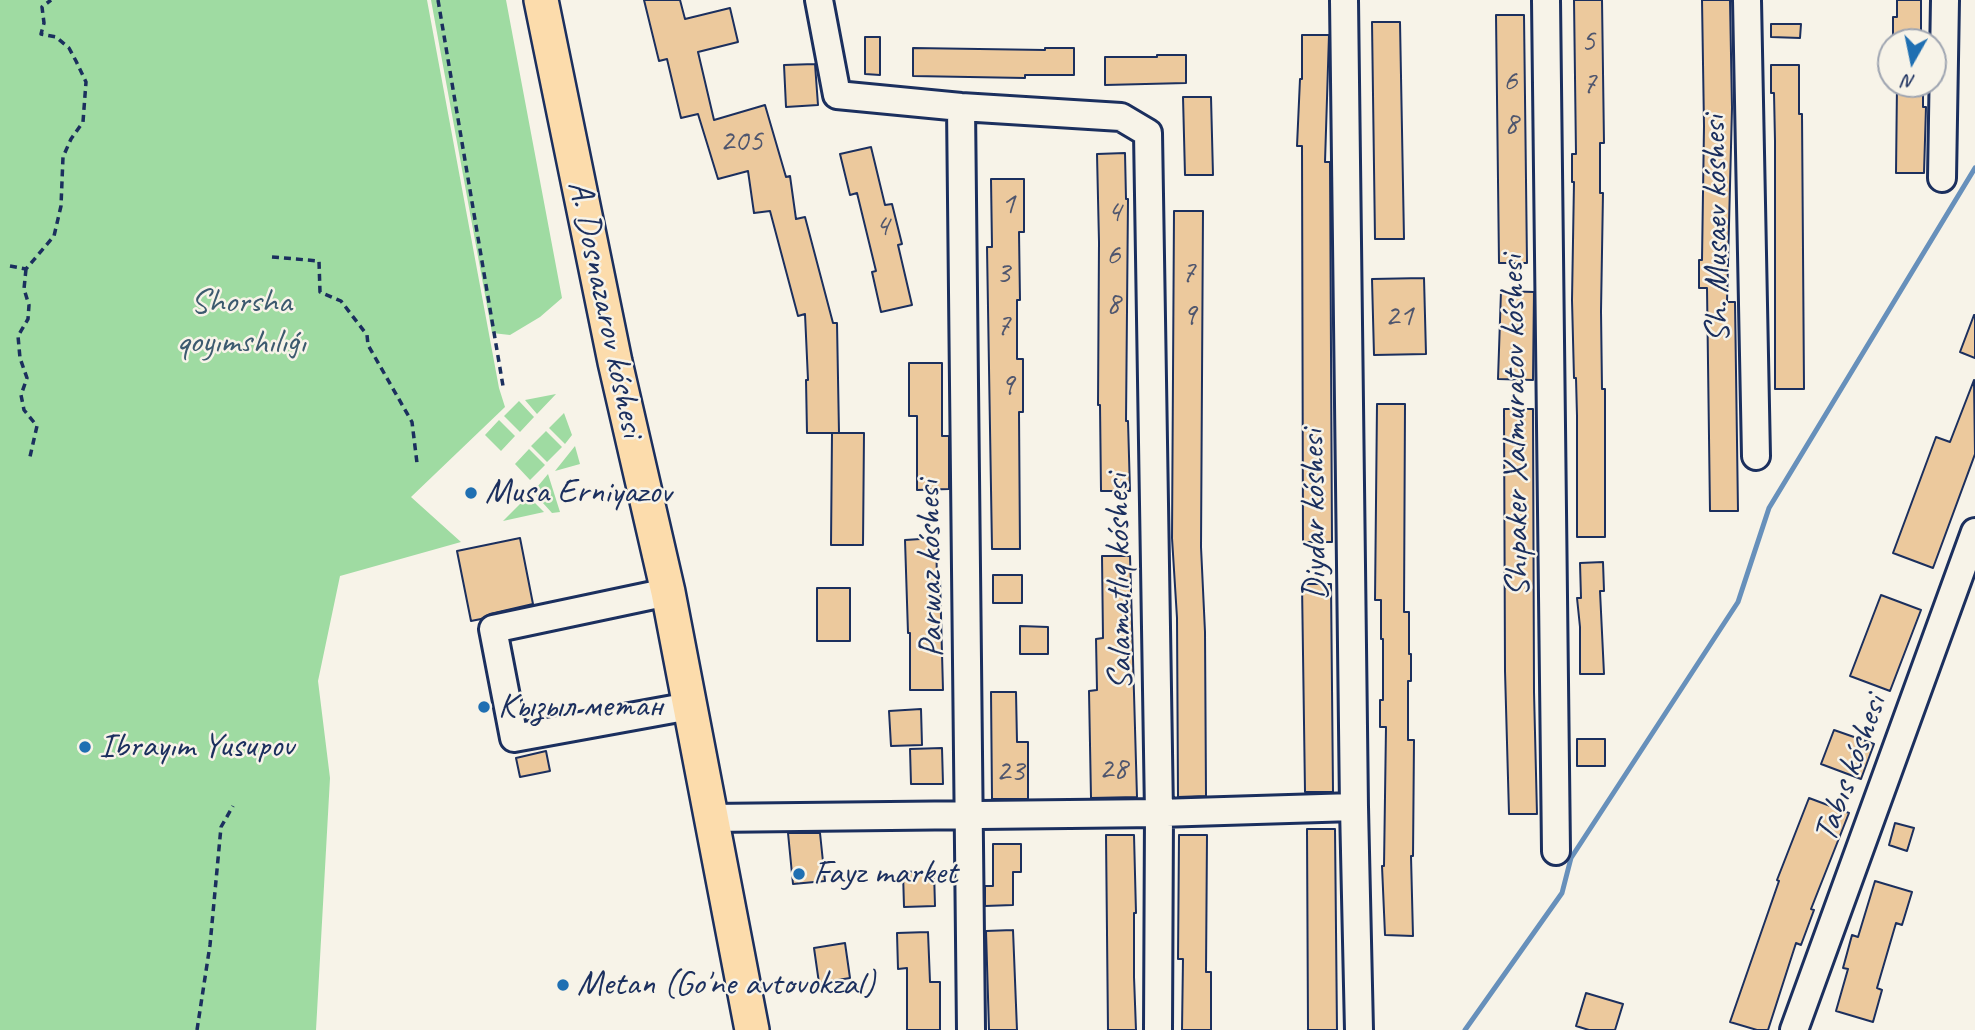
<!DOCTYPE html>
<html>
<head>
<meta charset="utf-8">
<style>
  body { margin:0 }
  #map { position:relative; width:1975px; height:1030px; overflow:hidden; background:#f7f3e8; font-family:Caveat,sans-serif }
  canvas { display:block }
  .north { position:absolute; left:1877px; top:28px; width:70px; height:70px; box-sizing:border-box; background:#f7f3e8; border:2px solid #9fa5b1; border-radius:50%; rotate:189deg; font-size:19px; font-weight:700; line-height:28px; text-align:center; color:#1b2f5e }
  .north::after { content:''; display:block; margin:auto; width:24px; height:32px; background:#1f6fb2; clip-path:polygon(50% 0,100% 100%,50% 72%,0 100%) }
</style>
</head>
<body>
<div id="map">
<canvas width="1975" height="1030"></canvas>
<div class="north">N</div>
</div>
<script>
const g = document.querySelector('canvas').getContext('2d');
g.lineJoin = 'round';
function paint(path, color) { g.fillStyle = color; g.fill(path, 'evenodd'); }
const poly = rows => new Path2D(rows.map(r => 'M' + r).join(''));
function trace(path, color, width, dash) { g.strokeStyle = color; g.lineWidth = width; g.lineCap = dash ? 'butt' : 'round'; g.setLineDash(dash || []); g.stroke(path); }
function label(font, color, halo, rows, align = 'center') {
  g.font = font + ' Caveat,sans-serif'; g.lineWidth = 5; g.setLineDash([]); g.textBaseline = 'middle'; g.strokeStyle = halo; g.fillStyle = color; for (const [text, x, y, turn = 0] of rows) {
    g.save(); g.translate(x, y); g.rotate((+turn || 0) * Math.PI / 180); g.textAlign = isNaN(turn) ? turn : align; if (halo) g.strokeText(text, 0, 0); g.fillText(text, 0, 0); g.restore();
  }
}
const green = poly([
  [0,0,427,0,499,388,505,407,411,497,461,542,340,576,318,681,330,778,316,1030,0,1030],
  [431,0,506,0,562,298,540,317,510,335,492,333],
  [556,394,537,414,525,400],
  [519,401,534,417,520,432,504,416],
  [564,413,572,435,565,444,549,428],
  [499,420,515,436,501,451,485,435],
  [546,431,562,447,547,462,531,446],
  [575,446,580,464,555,471],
  [529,449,545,465,530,480,515,464],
  [548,474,560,512,552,513,533,492],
  [528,496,544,512,503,521]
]);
const stream = poly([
  [1465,1030,1562,893,1571,858,1738,602,1769,508,1975,168]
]);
const building = poly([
  [644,0,680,0,685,19,730,8,738,42,698,52,714,120,765,105,786,177,790,176,796,219,805,217,833,323,837,323,839,433,807,433,806,380,808,380,805,314,798,316,770,211,754,213,748,171,718,179,698,114,681,118,667,59,659,61,644,0],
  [1574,0,1602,0,1604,143,1600,143,1600,193,1603,193,1601,311,1602,389,1605,389,1605,537,1577,537,1577,416,1576,378,1574,378,1572,300,1574,182,1572,182,1572,154,1576,154,1574,0],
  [1702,0,1730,0,1732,108,1727,302,1735,302,1738,511,1710,511,1707,288,1699,288,1699,260,1702,260,1704,126,1702,0],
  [1897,0,1921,0,1921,42,1893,42,1893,17,1897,17,1897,0],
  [1496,15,1524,15,1527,263,1499,263,1496,15],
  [1372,22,1400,22,1404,239,1375,239,1372,22],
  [1771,24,1801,24,1800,38,1771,37,1771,24],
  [1302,35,1329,35,1325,162,1330,162,1332,542,1303,542,1302,146,1297,146,1300,79,1302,79,1302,35],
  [865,37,880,37,880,75,865,74,865,37],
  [913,48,1045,50,1045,48,1074,48,1074,75,1025,75,1025,78,913,76,913,48],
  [1157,55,1186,55,1186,83,1105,85,1105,57,1157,57,1157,55],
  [815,64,818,105,786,107,784,65,815,64],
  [1771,65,1799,65,1799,114,1802,114,1804,389,1775,389,1775,141,1774,93,1771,93,1771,65],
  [1897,84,1923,84,1923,107,1926,107,1924,173,1896,173,1897,84],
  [1183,97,1211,97,1213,175,1185,175,1183,97],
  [871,147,885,205,892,204,902,244,898,245,912,305,881,312,872,272,876,271,857,193,850,195,840,154,871,147],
  [1125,153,1126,199,1128,199,1126,421,1128,421,1130,491,1101,491,1100,405,1098,405,1099,242,1097,154,1125,153],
  [991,179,1024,179,1024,232,1019,232,1020,300,1017,300,1017,359,1023,359,1023,412,1019,412,1020,549,992,549,987,247,992,247,991,179],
  [1174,211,1203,211,1201,547,1205,632,1206,796,1178,797,1177,618,1172,538,1174,211],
  [1424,278,1426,354,1374,355,1372,279,1424,278],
  [1501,291,1534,292,1533,380,1498,379,1501,291],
  [1974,315,1975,315,1975,358,1960,352,1974,315],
  [909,363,942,363,942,436,949,436,949,489,917,490,917,416,909,416,909,363],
  [1974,380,1975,454,1933,568,1893,553,1936,437,1950,442,1974,380],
  [1377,404,1405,404,1404,612,1409,612,1409,654,1411,654,1411,681,1408,681,1408,740,1414,740,1413,856,1411,856,1413,936,1385,935,1382,866,1384,866,1386,727,1380,727,1380,700,1383,700,1383,639,1381,639,1381,600,1375,600,1377,404],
  [1504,409,1533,409,1534,692,1537,814,1509,814,1505,671,1504,409],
  [832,433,864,433,863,545,831,545,832,433],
  [520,538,533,604,490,614,481,619,471,621,457,551,520,538],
  [936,538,937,579,940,579,943,690,910,690,910,633,908,633,905,540,936,538],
  [1102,556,1130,556,1137,797,1091,798,1089,691,1097,690,1096,639,1103,638,1102,556],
  [1603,562,1604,591,1600,591,1604,674,1580,674,1580,627,1577,598,1581,598,1580,563,1603,562],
  [993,575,1022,575,1022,603,993,603,993,575],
  [1302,584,1331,584,1333,792,1305,792,1302,584],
  [817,588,850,588,850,641,817,641,817,588],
  [1881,595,1921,610,1890,691,1850,676,1881,595],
  [1020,626,1048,627,1048,654,1020,654,1020,626],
  [991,692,1016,692,1017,742,1028,742,1028,799,992,799,991,692],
  [921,709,922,745,891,746,889,711,921,709],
  [1834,730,1874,744,1861,779,1821,764,1834,730],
  [1577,739,1605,739,1605,766,1577,766,1577,739],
  [942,748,943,784,911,784,910,749,942,748],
  [546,751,550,771,520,777,516,758,546,751],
  [1809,798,1849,813,1811,909,1814,910,1801,945,1796,943,1768,1030,1757,1030,1730,1022,1779,881,1777,880,1809,798],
  [1895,823,1914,828,1907,851,1889,845,1895,823],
  [1307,829,1335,829,1337,1030,1308,1030,1307,829],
  [788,833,820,833,825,881,793,884,788,833],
  [1106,835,1134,835,1136,913,1134,913,1134,977,1136,1030,1108,1030,1106,835],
  [1179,835,1207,835,1206,972,1211,972,1211,1030,1182,1030,1183,959,1178,959,1179,835],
  [993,844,1021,844,1021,872,1013,872,1013,905,985,906,985,886,993,886,993,844],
  [934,871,935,906,904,907,903,872,934,871],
  [1875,881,1912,892,1902,925,1896,923,1877,988,1882,990,1873,1022,1836,1011,1848,969,1843,968,1852,935,1858,937,1875,881],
  [1013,930,1017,1030,989,1030,986,931,1013,930],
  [928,932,930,982,940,982,940,1030,907,1030,907,968,898,969,897,933,928,932],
  [845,943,850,978,819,983,814,948,845,943],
  [1586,993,1623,1004,1615,1030,1589,1030,1576,1026,1586,993]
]);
const path = poly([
  [438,0,503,386],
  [272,257,319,261,320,292,341,301,367,335,368,345,412,422,417,463],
  [10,266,26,269,54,236,61,206,63,157,71,139,83,122,86,82,76,61,69,48,56,37,41,34,44,23,42,7,51,0],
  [26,269,24,289,29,305,28,319,18,336,20,358,27,378,21,395,24,410,37,426,29,461],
  [197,1030,210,945,221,827,233,806]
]);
const minor = poly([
  [819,0,837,95,961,107,1121,117,1148,133,1159,813,1158,1030],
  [1344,0,1354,807,1359,1030],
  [1546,0,1556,851],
  [1747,0,1756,456],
  [961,107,971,1030],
  [1942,178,1945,0],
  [668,592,493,629,514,738,690,706],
  [710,818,1159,813,1354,807],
  [1794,1030,1975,532]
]);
const major = poly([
  [541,0,615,362,668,592,752,1030]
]);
const markers = [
  [471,493,7,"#1f6fb2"],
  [484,707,7,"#1f6fb2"],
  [85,747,7,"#1f6fb2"],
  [799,874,7,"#1f6fb2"],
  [563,985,7,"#1f6fb2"]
];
const numberNames = [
  ["5",1588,42],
  ["6",1510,82],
  ["7",1589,85],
  ["8",1511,125],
  ["205",741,142],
  ["1",1008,205],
  ["4",1114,213],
  ["4",882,227],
  ["6",1113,256],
  ["3",1003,274],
  ["7",1188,274],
  ["8",1113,305],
  ["9",1189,316],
  ["21",1399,317],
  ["7",1003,327],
  ["9",1007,386],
  ["28",1113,770],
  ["23",1010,772]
];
const streetNames = [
  ["Sh. Musaev kóshesi",1717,229,-91],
  ["A. Dosnazarov kóshesi",605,309,78],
  ["Shıpaker Xalmuratov kóshesi",1516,426,-91],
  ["Diydar kóshesi",1315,515,-91],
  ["Parwaz kóshesi",931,569,-91],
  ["Salamatlıq kóshesi",1120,582,-91],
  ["Tabıs kóshesi",1851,769,-70]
];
const parkNames = [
  ["Shorsha",241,303],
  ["qoyımshılıǵı",241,343]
];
const poiNames = [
  ["Musa Erniyazov",485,493],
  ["Кызыл метан",498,707],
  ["Ibrayım Yusupov",99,747],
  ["Fayz market",813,874],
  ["Metan (Go'ne avtovokzal)",577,985]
];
paint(green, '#9fdba2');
trace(stream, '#6790bb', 5);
paint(building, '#ecc99d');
trace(building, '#1b2f5e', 2);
trace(minor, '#1b2f5e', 32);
trace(major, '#1b2f5e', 38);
trace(path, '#1b2f5e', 3.5, [7, 5]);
trace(minor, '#f7f3e8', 26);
trace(major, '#fcdcac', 33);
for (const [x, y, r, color] of markers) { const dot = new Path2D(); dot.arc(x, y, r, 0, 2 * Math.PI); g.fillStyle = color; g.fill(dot); trace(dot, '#f7f3e8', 2.5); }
label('32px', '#4f566e', null, numberNames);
label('35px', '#1b2f5e', '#f7f3e8', streetNames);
label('35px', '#3c5a6f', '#f7f3e8', parkNames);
label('35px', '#1b2f5e', '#f7f3e8', poiNames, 'left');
</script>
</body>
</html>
